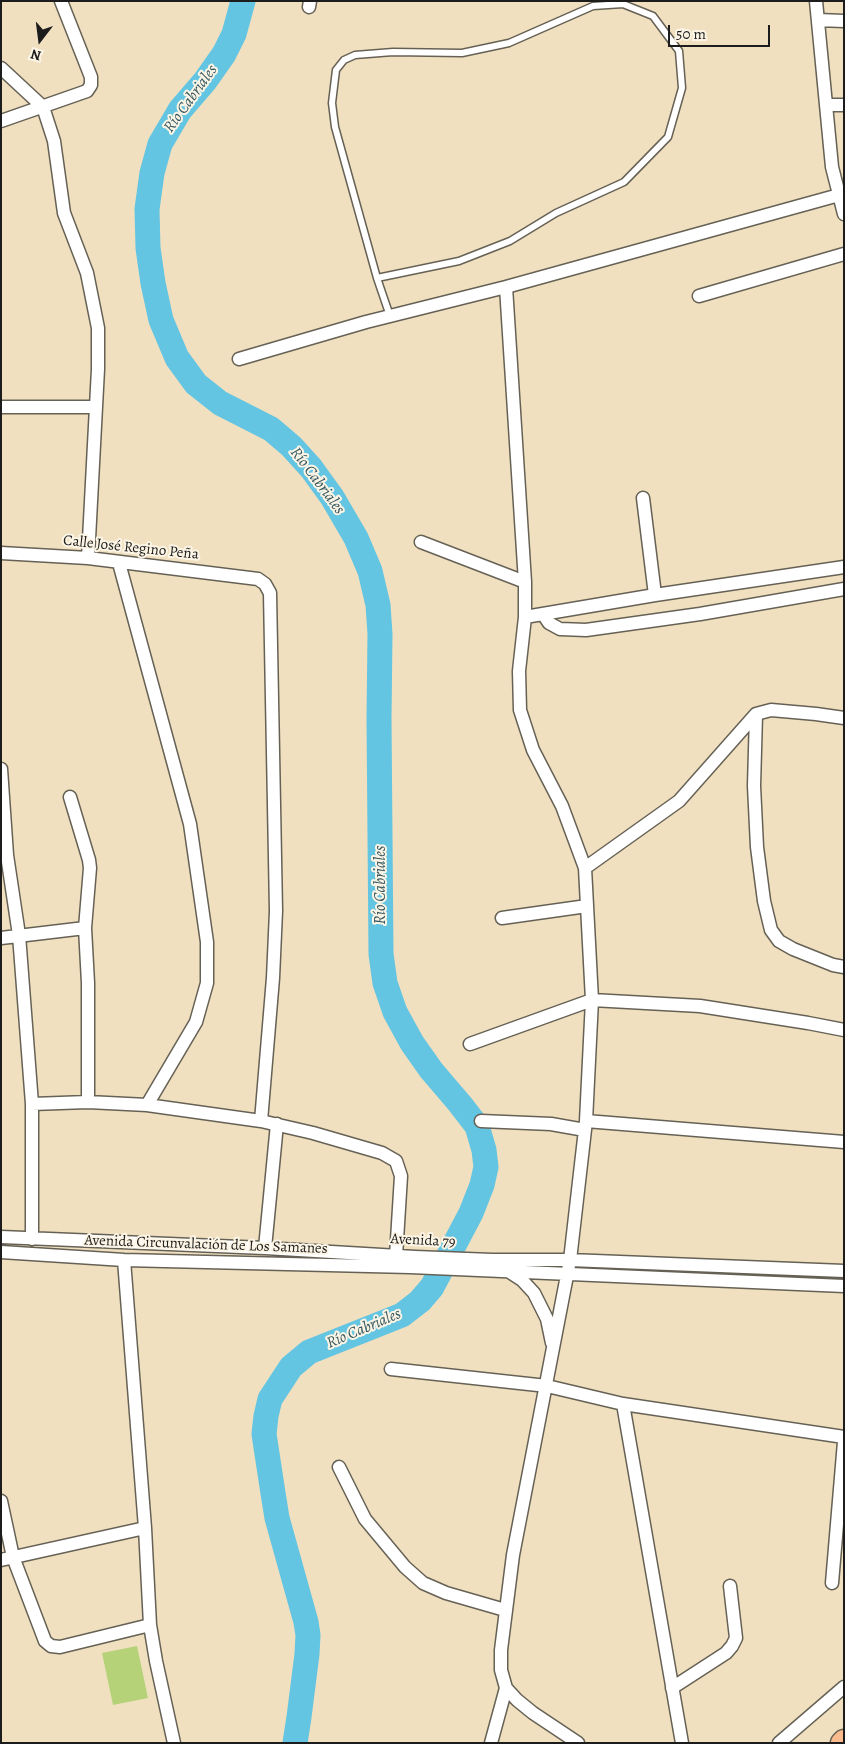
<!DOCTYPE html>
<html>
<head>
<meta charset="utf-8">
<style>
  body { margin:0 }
  #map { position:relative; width:845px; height:1744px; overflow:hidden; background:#f0e0c0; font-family:Alegreya,serif }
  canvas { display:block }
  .frame { position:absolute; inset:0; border:2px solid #1c1c1c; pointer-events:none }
  .north { position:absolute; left:15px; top:15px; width:50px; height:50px; -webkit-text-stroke:4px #fcf5e5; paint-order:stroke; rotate:195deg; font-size:14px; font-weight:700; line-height:20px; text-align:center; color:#1c1c1c }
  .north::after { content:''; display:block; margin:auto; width:18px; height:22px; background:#1c1c1c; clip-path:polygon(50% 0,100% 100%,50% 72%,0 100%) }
  .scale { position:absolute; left:668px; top:25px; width:102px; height:22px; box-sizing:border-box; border:2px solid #1c1c1c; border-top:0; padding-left:6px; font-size:15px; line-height:18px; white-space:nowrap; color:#1c1c1c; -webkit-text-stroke:4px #fcf5e5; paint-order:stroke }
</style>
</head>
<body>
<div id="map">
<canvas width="845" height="1744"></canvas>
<div class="frame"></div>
<div class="north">N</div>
<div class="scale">50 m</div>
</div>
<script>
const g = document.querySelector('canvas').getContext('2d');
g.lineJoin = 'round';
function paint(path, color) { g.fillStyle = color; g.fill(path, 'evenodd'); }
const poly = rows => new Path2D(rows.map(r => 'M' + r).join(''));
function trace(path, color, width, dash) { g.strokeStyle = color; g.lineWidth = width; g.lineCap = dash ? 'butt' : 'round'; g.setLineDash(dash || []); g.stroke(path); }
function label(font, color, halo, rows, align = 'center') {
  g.font = font + ' Alegreya,serif'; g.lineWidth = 4; g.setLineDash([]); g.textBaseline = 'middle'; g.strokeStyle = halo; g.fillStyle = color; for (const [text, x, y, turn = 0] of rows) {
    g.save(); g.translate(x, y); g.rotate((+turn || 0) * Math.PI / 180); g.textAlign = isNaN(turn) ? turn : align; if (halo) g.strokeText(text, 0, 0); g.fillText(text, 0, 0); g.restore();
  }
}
const green = poly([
  [137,1646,148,1698,113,1705,102,1653]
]);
const river = poly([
  [243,1,234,34,224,54,205,81,180,110,160,144,152,173,147,209,148,248,153,283,161,320,177,358,196,384,220,403,271,429,291,446,311,468,332,497,356,538,370,571,378,605,380,634,379,718,381,954,385,983,395,1012,412,1043,431,1070,460,1104,477,1126,484,1150,486,1167,482,1185,471,1213,432,1287,420,1301,402,1315,309,1352,291,1367,270,1399,266,1416,264,1434,273,1493,277,1518,306,1622,308,1635,307,1654,299,1717,295,1743]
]);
const lane = poly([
  [377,278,459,261,510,241,556,213,624,182,668,137,682,88,679,51,653,16,623,4,593,6,509,43,462,53,393,52,355,55,344,60,336,70,332,103,335,127,377,278,390,316]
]);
const street = poly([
  [816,1,832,167,844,214],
  [309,7,310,1],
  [818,20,844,21],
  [1,68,43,107,54,141,64,213,87,273,98,328,98,369,88,558],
  [826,105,844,105],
  [1,121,87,91,91,85,91,77,61,1],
  [506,287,525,582],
  [699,296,844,254],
  [239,359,366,322,506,287,839,195,844,195],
  [1,407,96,407],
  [643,498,655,595],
  [421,542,525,582,525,617,519,671,520,710,533,750,562,806,585,868],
  [1,553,88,558,258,579,265,584,270,593,276,911,273,978,261,1121],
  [119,563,190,824,207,942,207,983,196,1022,147,1105],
  [543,614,549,623,560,629,586,630,700,614,844,589],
  [525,617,655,595,844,567],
  [756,714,754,786,757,847,764,901,771,930,779,941,793,949,833,965,844,967],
  [1,769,7,855,19,935,32,1104,32,1239],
  [70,797,89,860,90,868,85,928,88,983,88,1102],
  [502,918,587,906],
  [1,938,85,928],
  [470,1044,592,1000,700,1006,808,1023,844,1030],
  [32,1104,88,1102,147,1105,261,1121,313,1133,382,1153,396,1161,401,1176,396,1256],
  [481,1121,551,1124,585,1130],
  [586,1121,844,1142],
  [1,1237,265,1248,415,1257,492,1260,570,1260,844,1271],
  [265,1248,277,1124],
  [1,1252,124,1260,410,1267,844,1286],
  [124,1260,145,1528,150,1625,156,1661,174,1743],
  [508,1271,522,1280,534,1293,547,1319,552,1343],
  [391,1369,547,1386,623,1404,844,1437],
  [623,1404,682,1743],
  [339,1467,365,1519,405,1567,423,1583,446,1593,505,1610],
  [1,1501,13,1557,45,1641,51,1646,60,1647,150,1625],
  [1,1560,145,1528],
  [832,1583,844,1442],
  [672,1688,726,1653,732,1646,736,1638,730,1586],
  [491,1743,506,1688],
  [578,1743,533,1713,517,1700,506,1688,501,1670,501,1650,513,1555,570,1260,586,1121,592,1000,585,868,679,801,756,714,771,710,816,714,844,718],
  [779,1743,844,1687]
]);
const highway = poly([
  [842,1743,844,1741]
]);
const streetNames = [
  ["Calle José Regino Peña",131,548,6],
  ["Avenida 79",423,1241,3],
  ["Avenida Circunvalación de Los Samanes",206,1245,2]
];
const waterNames = [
  ["Río Cabriales",191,99,-54],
  ["Río Cabriales",317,481,53],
  ["Río Cabriales",381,885,-90],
  ["Río Cabriales",364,1329,-23]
];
paint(green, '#b5d278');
trace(river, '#63c5e1', 25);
trace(lane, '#666155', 9);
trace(street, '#666155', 15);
trace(highway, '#666155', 25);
trace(lane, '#fff', 6);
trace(street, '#fff', 12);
trace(highway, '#fbbb8d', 22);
label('15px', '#1c1c1c', '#fcf5e5', streetNames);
label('italic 16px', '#355761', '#fcf5e5', waterNames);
</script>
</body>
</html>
